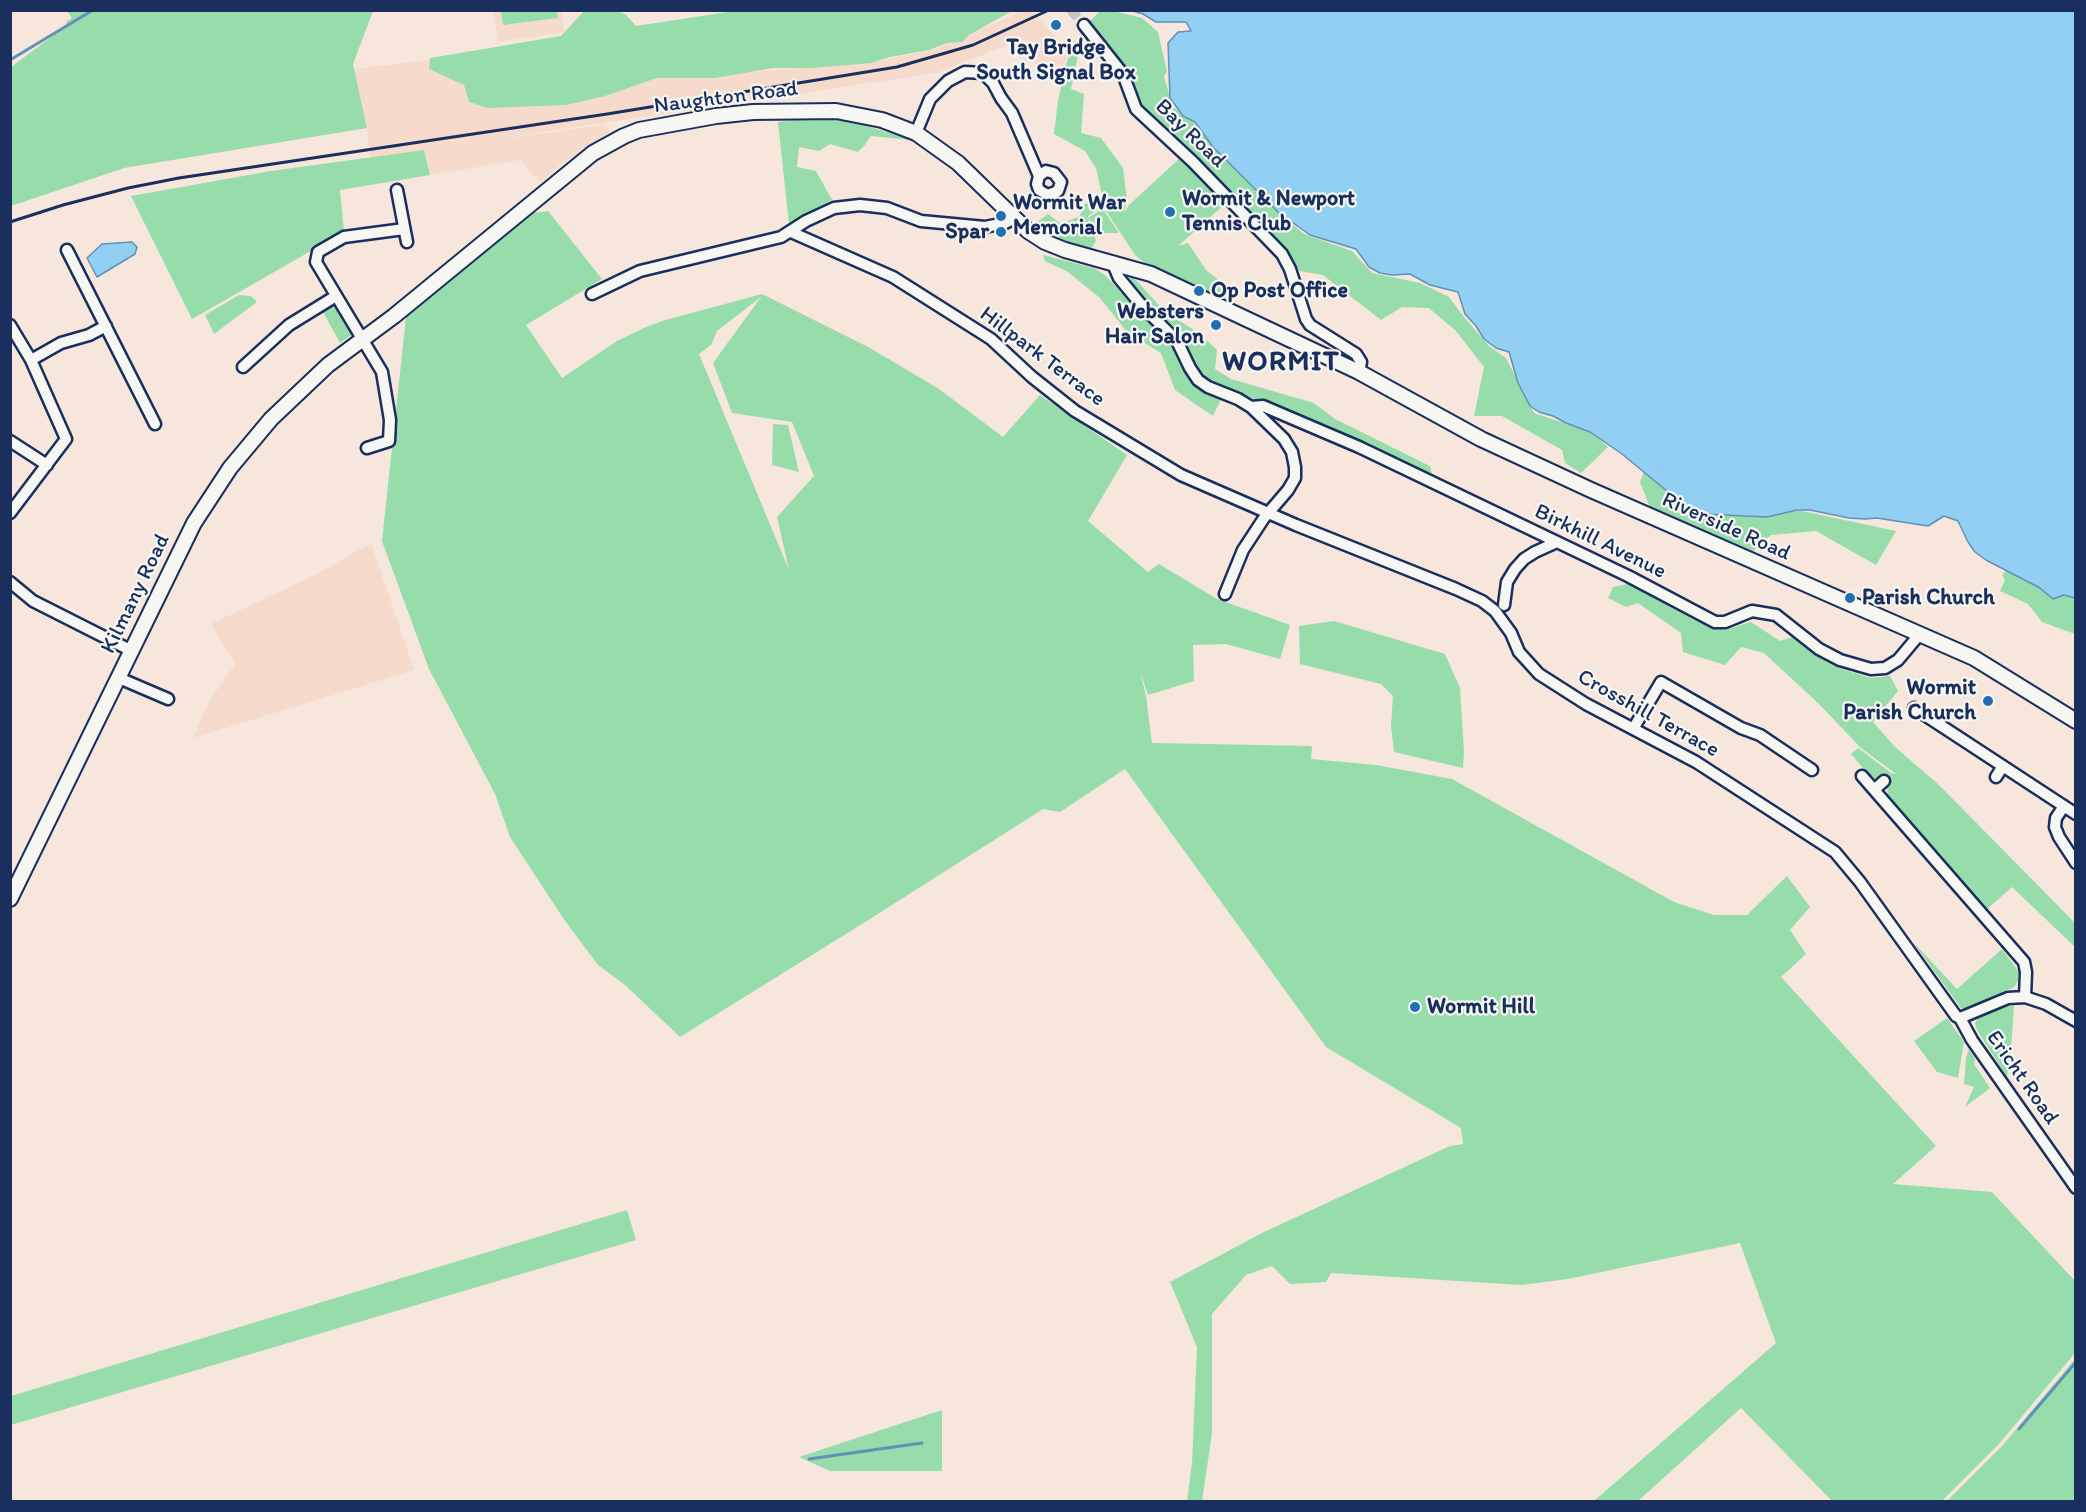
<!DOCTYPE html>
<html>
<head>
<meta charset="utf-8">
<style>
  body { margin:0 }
  #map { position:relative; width:2086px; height:1512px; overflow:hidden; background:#f6e6dc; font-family:Itim,sans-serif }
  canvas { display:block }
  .frame { position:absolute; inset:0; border:12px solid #1b2f5e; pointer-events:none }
</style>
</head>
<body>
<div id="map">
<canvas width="2086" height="1512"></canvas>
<div class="frame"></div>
</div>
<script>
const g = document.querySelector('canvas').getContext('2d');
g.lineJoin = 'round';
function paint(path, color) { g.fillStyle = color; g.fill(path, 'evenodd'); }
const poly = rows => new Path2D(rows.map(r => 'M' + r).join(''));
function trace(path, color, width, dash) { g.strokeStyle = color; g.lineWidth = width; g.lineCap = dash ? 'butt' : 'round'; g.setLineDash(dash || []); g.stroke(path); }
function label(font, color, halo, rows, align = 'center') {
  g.font = font + ' Itim,sans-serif'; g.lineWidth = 4.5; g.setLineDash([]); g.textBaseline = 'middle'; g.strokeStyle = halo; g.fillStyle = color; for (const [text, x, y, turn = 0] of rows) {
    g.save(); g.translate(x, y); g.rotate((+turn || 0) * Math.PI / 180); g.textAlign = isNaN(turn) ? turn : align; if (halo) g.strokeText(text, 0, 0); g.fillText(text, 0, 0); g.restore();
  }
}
const built = poly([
  [1025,10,1031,11,1068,49,1061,77,1037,68,1020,40,936,73,470,143,605,125,611,134,560,165,540,183,520,160,430,175,424,150,370,158,367,127,354,69,436,59,693,76,869,63,936,49],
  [493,11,561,11,565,32,498,42],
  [371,543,414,670,193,738,210,700,235,664,211,624,319,573]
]);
const green = poly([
  [741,10,1010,12,969,35,962,42,947,43,929,50,890,57,871,63,812,68,773,68,715,78,657,78,605,96,566,105,488,108,469,102,464,85,429,69,430,58,561,36,584,11,617,11,625,14,636,26],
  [67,11,373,11,353,64,367,128,124,168,11,206,11,67,65,27,67,21,72,18],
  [501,11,557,11,558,18,503,25],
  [1100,11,1113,11,1142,18,1158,32,1167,71,1164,77,1173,107,1193,122,1277,211,1304,234,1352,251,1372,273,1420,283,1449,297,1464,317,1489,346,1506,358,1534,413,1591,432,1608,447,1581,473,1565,463,1562,450,1502,416,1474,416,1484,367,1456,331,1429,308,1402,307,1381,320,1323,275,1300,271,1255,221,1136,102,1131,78,1087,24],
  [1075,41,1080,47,1071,89,1084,94,1081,133,1101,138,1123,168,1127,200,1124,213,1129,205,1179,159,1226,203,1178,246,1188,243,1206,270,1229,288,1220,298,1146,264,1135,255,1103,206,1088,216,1096,241,1090,250,1050,240,1032,226,1048,214,1061,224,1080,216,1083,205,1102,195,1096,168,1085,151,1054,134,1058,101,1066,64],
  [818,117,857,123,911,140,871,136,864,146,858,152,830,144,819,151,799,147,797,167,816,171,832,200,789,224,778,122],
  [424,150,430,175,340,190,344,232,192,319,131,196,271,171],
  [1103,209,1119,233,1095,233,1089,217],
  [548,211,602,279,526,325,562,378,617,341,644,328,662,321,762,294,870,348,939,389,1003,437,1040,395,1127,455,1088,521,1148,572,1159,564,1217,599,1290,625,1280,659,1226,644,1193,645,1194,681,1148,695,1140,671,1146,696,1152,743,1312,746,1311,759,1376,765,1452,779,1674,902,1714,915,1747,915,1787,876,1810,907,1790,930,1806,954,1781,977,1936,1146,1893,1184,1992,1192,2075,1281,2075,1353,1999,1444,1942,1501,1832,1501,1741,1408,1638,1501,1594,1501,1776,1343,1740,1243,1568,1279,1521,1285,1331,1273,1326,1282,1290,1284,1272,1266,1246,1275,1212,1314,1212,1433,1202,1501,1187,1501,1192,1463,1197,1347,1170,1282,1264,1232,1450,1146,1463,1144,1461,1128,1326,1047,1125,769,1060,812,1043,809,862,924,680,1037,625,985,598,965,563,918,510,837,495,794,429,669,382,541,406,317,527,214],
  [761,297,713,363,732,413,792,422,814,476,777,517,789,570,699,354,711,345,717,331],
  [1043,255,1094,268,1106,276,1158,333,1175,348,1184,368,1196,386,1221,399,1213,416,1175,390,1161,353,1127,332,1100,298,1068,272,1045,261],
  [1131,277,1137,281,1165,312,1199,333,1217,350,1215,369,1231,379,1314,403,1335,419,1430,466,1433,479,1301,417,1209,381,1199,371,1176,328,1152,308,1129,281],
  [239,295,251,296,257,302,214,334,205,315],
  [332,302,351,335,340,343,321,308],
  [773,424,788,425,799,472,772,465],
  [1645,470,1757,512,1802,511,1896,531,1876,565,1816,531,1771,535,1753,551,1651,510,1640,482],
  [2008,568,2075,597,2075,634,2042,622,2028,604,2000,591,2005,580,2002,575],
  [1628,584,1694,620,1725,630,1751,622,1780,641,1793,637,1811,652,1842,669,1870,678,1890,676,1898,691,1873,722,1895,747,1939,785,2075,923,2075,947,2012,887,1985,911,1887,797,1888,779,1884,776,1877,779,1868,774,1851,754,1858,748,1891,773,1896,774,1861,748,1819,704,1764,653,1741,647,1725,665,1683,652,1681,633,1638,603,1626,607,1608,598,1613,587],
  [1334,621,1445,654,1460,688,1464,752,1463,768,1394,752,1391,726,1393,696,1381,684,1300,664,1299,626],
  [1913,942,1957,989,2002,949,2018,971,2018,981,2014,987,1968,1008,1961,1008],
  [2014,1005,2011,1049,2007,1077,1977,1030,1975,1023,1979,1017,1996,1009],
  [1947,1018,1964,1042,1958,1078,1937,1072,1914,1041],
  [1969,1049,1975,1059,1974,1064,1990,1088,1965,1107,1974,1087,1964,1084,1966,1058],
  [627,1210,636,1240,11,1425,11,1396],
  [2075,1359,2075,1501,1947,1501,2002,1446],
  [942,1410,942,1471,830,1471,799,1457]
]);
const water = poly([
  [1133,11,2075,11,2075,598,2064,595,2053,599,2040,588,1986,560,1975,552,1968,542,1958,521,1944,516,1928,526,1877,518,1865,519,1849,518,1810,510,1797,510,1767,517,1703,514,1690,510,1622,454,1590,432,1566,423,1553,416,1539,412,1530,406,1518,383,1509,352,1496,348,1484,339,1476,326,1465,314,1458,292,1430,285,1410,274,1392,275,1380,273,1369,267,1356,249,1310,235,1278,212,1213,147,1195,122,1183,116,1170,98,1168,43,1178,32,1191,31,1186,22,1156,22,1143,14,1133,11],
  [132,242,137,247,135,254,97,277,87,258,102,244,132,242]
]);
const stream = poly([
  [10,60,93,10],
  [2019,1429,2076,1362],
  [809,1459,922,1443]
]);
const streetTunnel = poly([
  [1071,10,1084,25]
]);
const street = poly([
  [1084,25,1123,74,1136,109,1193,162,1282,254,1290,269,1306,319,1310,325,1356,354,1361,362,1359,372],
  [916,133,930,99,948,81,965,72,983,73,993,83,1001,98,1012,113,1039,176,1037,184,1039,190,1048,195,1058,191,1061,182,1054,173,1046,171,1039,176],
  [397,190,407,242],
  [791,232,893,277,991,339,1032,377,1075,411,1181,475,1296,525,1456,589,1482,601,1495,611,1511,633,1519,652,1539,674,1586,704,1696,762,1835,852,1860,882,1956,1016,1960,1018,1972,1040,2076,1188],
  [67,250,155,424],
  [1113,264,1119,278,1143,307,1177,341,1190,368,1198,380,1208,387,1238,399,1251,407,1284,439,1292,452,1295,467,1295,478,1288,490,1264,518,1243,550,1225,594],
  [592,294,640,271,781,237,806,221,834,208,860,205,887,208,921,221,985,227,1005,223,1015,218],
  [10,325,31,360,66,439,10,513],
  [31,360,61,343,89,335,106,326],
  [243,367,289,325,336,296],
  [1251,407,1263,406,1359,447,1628,576,1715,622,1725,622,1752,611,1776,615,1819,649,1840,660,1871,669,1885,668,1898,660,1919,635],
  [10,441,47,465],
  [367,448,389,441,390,420,382,372,316,262,318,252,344,237,404,229],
  [10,582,33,601,132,651],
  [1504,605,1507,582,1515,569,1524,559,1535,552,1557,542],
  [119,678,168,699],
  [1914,708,2076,814],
  [1633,729,1661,682,1741,728,1760,735,1812,770],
  [1862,776,2024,962,2026,972,2025,997],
  [1996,777,2003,766],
  [1875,789,1884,781],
  [2064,806,2056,818,2055,827,2059,837,2076,863],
  [1960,1018,2008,998,2025,997,2046,1004,2076,1021]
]);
const secondary = poly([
  [10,899,194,523,230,468,271,419,328,365,394,316,593,153,624,136,639,130,716,116,753,112,836,111,882,120,916,133,958,163,1028,231,1045,242,1065,250,1151,274,1359,372,1481,439,1591,490,1974,658,2076,721]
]);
const rail = poly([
  [10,222,63,205,128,188,179,178,607,114,897,67,973,45,1049,10]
]);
const markers = [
  [1056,25,6,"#1f6fb2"],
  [1170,212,6,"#1f6fb2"],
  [1001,216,6,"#1f6fb2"],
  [1001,232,6,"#1f6fb2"],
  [1199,291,6,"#1f6fb2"],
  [1216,325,6,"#1f6fb2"],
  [1850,598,6,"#1f6fb2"],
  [1988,701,6,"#1f6fb2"],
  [1415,1007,6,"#1f6fb2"]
];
const poiNames = [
  ["Tay Bridge",1056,48,"center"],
  ["South Signal Box",1056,73,"center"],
  ["Wormit & Newport",1182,199],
  ["Tennis Club",1182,224],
  ["Wormit War",1013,203],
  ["Memorial",1013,228],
  ["Spar",989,232,"right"],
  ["Op Post Office",1211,291],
  ["Websters",1204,312,"right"],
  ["Hair Salon",1204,337,"right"],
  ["Parish Church",1862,598],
  ["Wormit",1976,688,"right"],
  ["Parish Church",1976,713,"right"],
  ["Wormit Hill",1427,1007]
];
const streetNames = [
  ["Naughton Road",726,98,-7],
  ["Bay Road",1190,134,44],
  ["Hillpark Terrace",1042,357,37],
  ["Riverside Road",1726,527,24],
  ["Birkhill Avenue",1600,542,26],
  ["Kilmany Road",136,594,-64],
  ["Crosshill Terrace",1648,714,29],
  ["Ericht Road",2022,1078,55]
];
const districtNames = [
  ["WORMIT",1281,363]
];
paint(built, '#f6dbcd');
paint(green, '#96ddab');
paint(water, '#91d0f2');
trace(water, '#6290b7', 1.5);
trace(stream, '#6290b7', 3);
trace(streetTunnel, '#cac1c3', 10, [10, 5]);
trace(street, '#1b2f5e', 15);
trace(secondary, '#1b2f5e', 18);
trace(street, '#f6f6f2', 10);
trace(secondary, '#f6f6f2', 14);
trace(rail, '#1b2f5e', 3);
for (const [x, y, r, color] of markers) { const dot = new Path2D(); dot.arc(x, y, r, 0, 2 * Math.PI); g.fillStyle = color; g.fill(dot); trace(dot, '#f6f6f2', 2); }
label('bold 22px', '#1b2f5e', '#f6f6f2', poiNames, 'left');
label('22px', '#1b2f5e', '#f6f6f2', streetNames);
g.letterSpacing = '1.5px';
label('bold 28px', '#1b2f5e', '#f6f6f2', districtNames);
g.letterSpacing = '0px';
</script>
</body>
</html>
